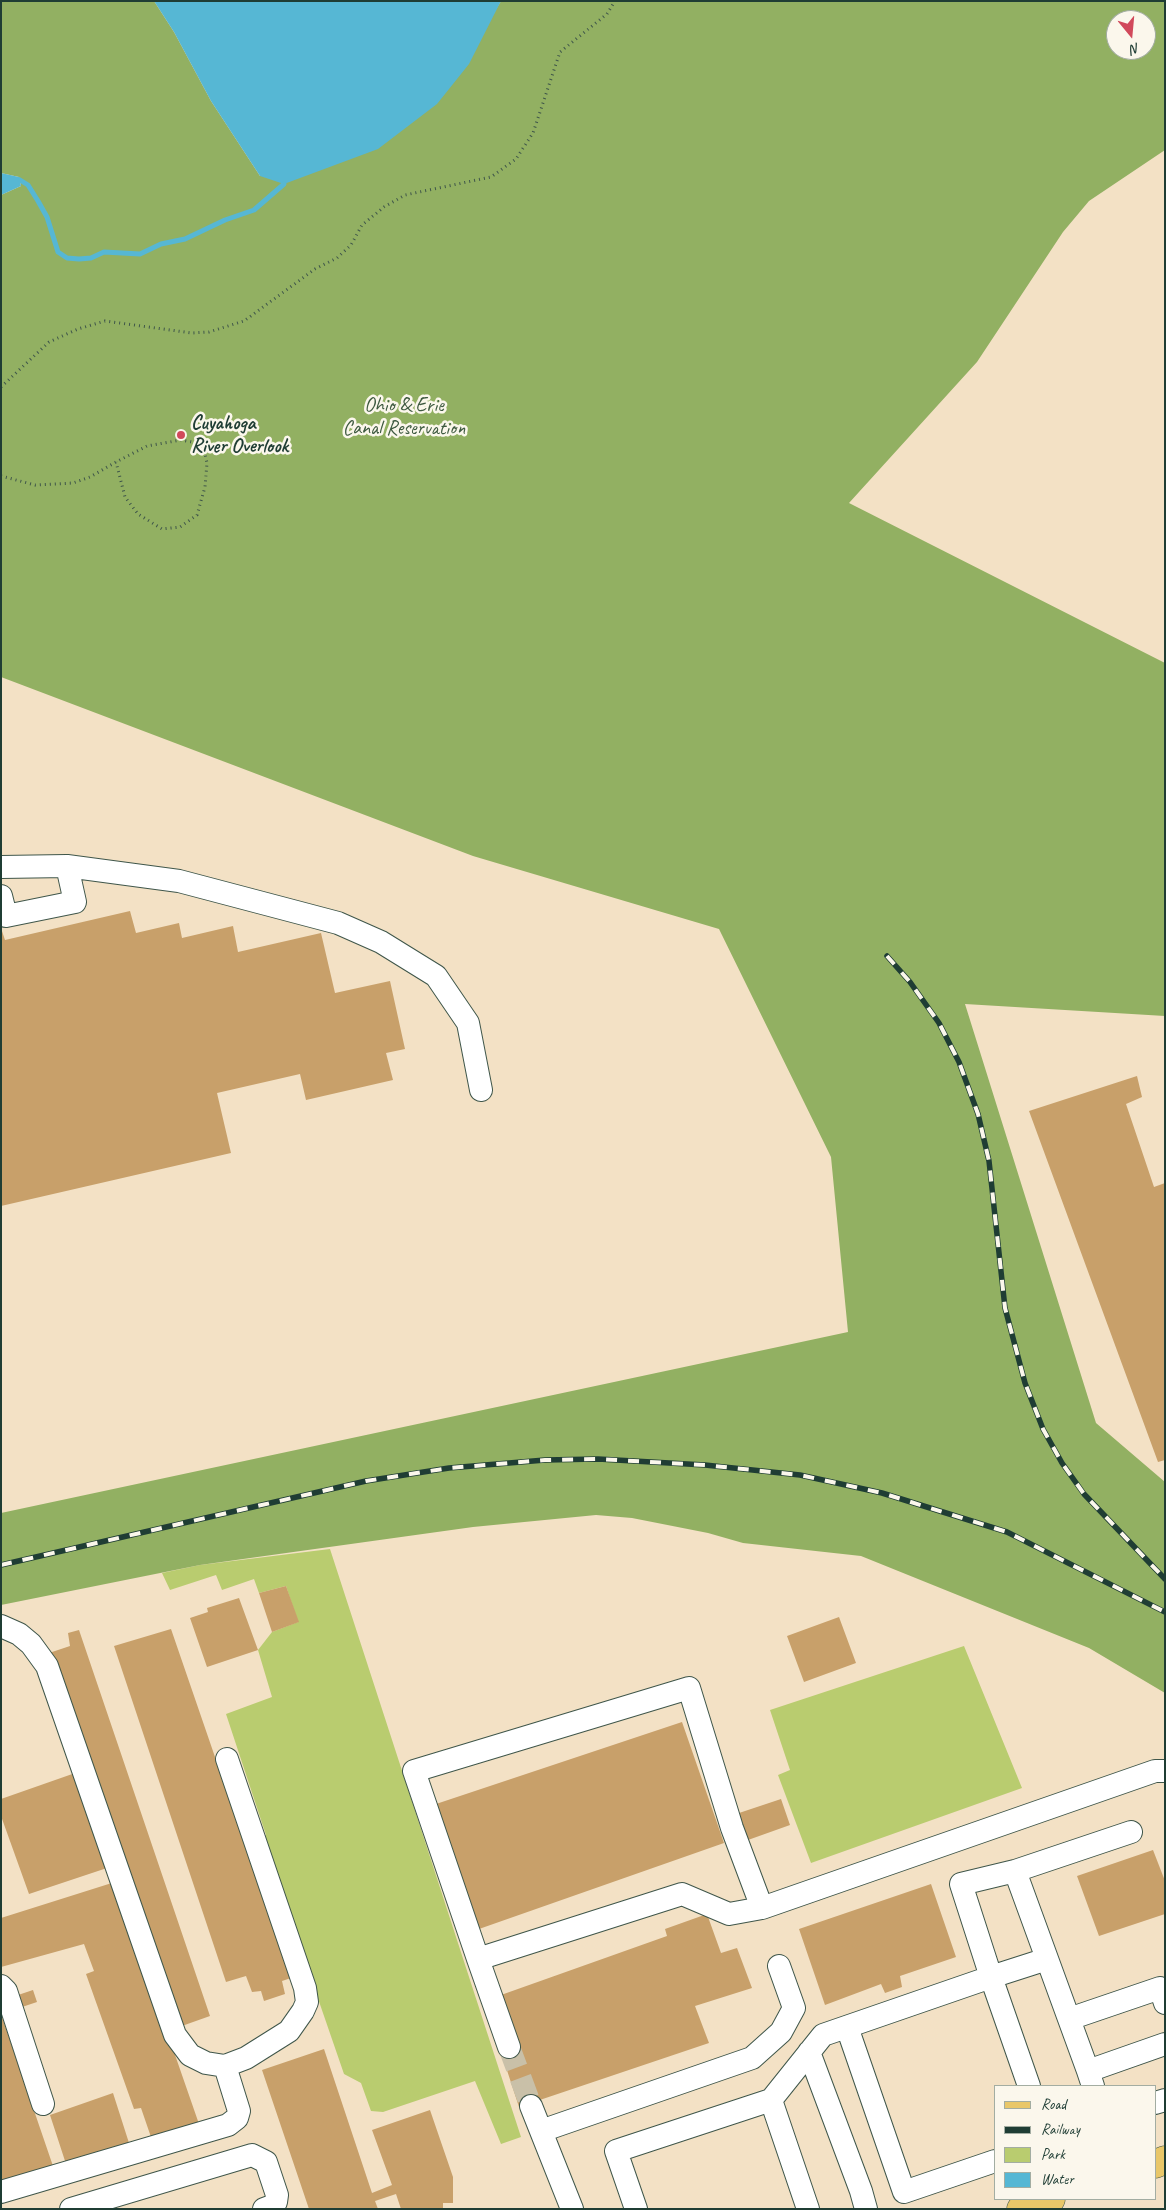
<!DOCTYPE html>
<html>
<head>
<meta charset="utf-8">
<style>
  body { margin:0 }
  #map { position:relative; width:1166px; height:2210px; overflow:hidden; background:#f3e1c5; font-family:Caveat,sans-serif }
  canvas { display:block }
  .frame { position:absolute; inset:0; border:2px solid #1f3d34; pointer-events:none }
  .legend { position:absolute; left:994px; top:2085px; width:162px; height:115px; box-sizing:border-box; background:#fbf7ec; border:1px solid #a3ada2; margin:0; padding:6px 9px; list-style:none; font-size:15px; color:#1f3d34 }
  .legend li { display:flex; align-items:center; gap:10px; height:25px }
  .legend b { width:25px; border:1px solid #a3ada2 }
  .north { position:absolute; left:1106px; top:10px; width:50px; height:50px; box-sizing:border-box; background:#fbf7ec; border:1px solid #a3ada2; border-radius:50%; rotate:163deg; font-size:14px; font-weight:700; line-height:20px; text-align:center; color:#1f3d34 }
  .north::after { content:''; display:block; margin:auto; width:18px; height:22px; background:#d1495b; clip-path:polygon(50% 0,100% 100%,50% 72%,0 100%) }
</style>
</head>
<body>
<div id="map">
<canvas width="1166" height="2210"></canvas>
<div class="frame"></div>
<ul class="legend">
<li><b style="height:6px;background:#e9c769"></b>Road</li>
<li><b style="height:6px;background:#1f3d34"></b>Railway</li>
<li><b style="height:14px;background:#b9cc6f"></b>Park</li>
<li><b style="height:14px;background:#56b7d4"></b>Water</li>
</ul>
<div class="north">N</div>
</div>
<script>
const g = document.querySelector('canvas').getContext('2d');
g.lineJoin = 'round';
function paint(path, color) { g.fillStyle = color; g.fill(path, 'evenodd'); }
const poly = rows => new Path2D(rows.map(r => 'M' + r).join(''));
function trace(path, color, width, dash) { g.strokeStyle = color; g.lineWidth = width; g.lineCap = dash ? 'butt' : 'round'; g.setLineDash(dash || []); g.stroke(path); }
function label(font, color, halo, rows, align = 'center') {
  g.font = font + ' Caveat,sans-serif'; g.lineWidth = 5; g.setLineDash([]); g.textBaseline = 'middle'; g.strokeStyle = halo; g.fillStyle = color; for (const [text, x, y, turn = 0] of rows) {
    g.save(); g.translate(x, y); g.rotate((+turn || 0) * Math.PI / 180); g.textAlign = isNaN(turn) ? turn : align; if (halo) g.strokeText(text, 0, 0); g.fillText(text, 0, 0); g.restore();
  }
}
const green = poly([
  [330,1549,521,2137,501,2144,475,2081,383,2112,371,2111,361,2083,344,2074,262,1836,266,1835,226,1714,272,1697,258,1650,272,1632,298,1622,286,1586,259,1593,254,1579,222,1590,216,1575,170,1590,162,1573,200,1565],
  [964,1646,1022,1788,811,1863,778,1775,790,1770,770,1710]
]);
const forest = poly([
  [1,1,154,1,174,32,211,101,260,176,493,14,501,1,1165,1,1165,150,1089,201,1063,232,977,362,849,503,1165,663,1165,1016,965,1004,1096,1423,1165,1482,1165,1693,1089,1648,861,1556,743,1543,708,1533,632,1518,596,1515,473,1527,200,1565,1,1605,1,1513,848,1332,831,1157,719,929,473,856,1,677,1,195,21,186,19,177,1,173],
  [1116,20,1146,20,1146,50,1116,50]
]);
const water = poly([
  [154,1,501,1,469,64,437,104,378,149,284,184,260,176,211,101,174,32],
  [1,173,19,177,21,186,1,195]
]);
const stream = poly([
  [20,180,28,185,38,201,47,217,58,252,67,258,79,259,91,258,104,252,140,254,161,244,185,239,225,220,254,210,284,184]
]);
const building = poly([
  [130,911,136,933,179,923,182,938,233,926,238,952,321,933,335,993,390,981,405,1049,386,1053,393,1080,306,1100,300,1074,217,1093,231,1153,1,1206,1,928,5,940],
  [1137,1076,1142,1097,1126,1104,1154,1187,1165,1183,1165,1460,1158,1462,1029,1111],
  [286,1586,299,1622,272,1632,259,1593],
  [239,1598,258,1650,207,1667,190,1618,208,1612,207,1608],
  [839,1617,856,1663,804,1682,787,1636],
  [171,1629,291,1978,282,1981,285,1994,264,2001,261,1991,252,1992,246,1976,226,1982,114,1646],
  [79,1630,210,2016,179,2027,49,1653,70,1646,68,1633],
  [682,1722,724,1843,479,1929,436,1804],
  [78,1772,110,1867,29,1894,1,1816,1,1799],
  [781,1799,790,1825,748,1840,739,1813],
  [1153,1850,1165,1881,1165,1914,1099,1936,1077,1876],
  [115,1882,199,2124,152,2140,141,2108,134,2109,86,1974,94,1971,84,1944,1,1967,1,1918],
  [931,1884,956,1957,900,1976,902,1987,885,1993,881,1984,825,2005,799,1929],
  [707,1914,721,1953,737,1948,752,1988,695,2006,709,2043,519,2107,502,2055,501,1995,667,1936,665,1929],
  [33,1990,37,2002,16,2009,12,1997],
  [1,2014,54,2169,1,2187],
  [324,2049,372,2193,392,2185,372,2130,430,2110,453,2177,453,2203,443,2203,443,2208,401,2209,396,2194,375,2201,378,2209,309,2209,262,2070],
  [113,2093,129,2143,66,2164,50,2115]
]);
const minorTunnel = poly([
  [509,2047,531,2106]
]);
const path = poly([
  [1,387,49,342,78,329,105,321,192,333,209,332,244,321,315,269,337,258,351,245,362,225,384,207,405,195,491,177,516,159,533,133,560,52,607,14,615,1],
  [1,476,35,485,73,483,90,477,116,462,147,446,181,440,203,444,207,463,205,487,197,515,180,527,162,529,138,514,125,497,116,462]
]);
const minor = poly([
  [67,866,179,881,338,923,381,942,436,976,468,1023,481,1090],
  [1,867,67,866,75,902,6,916,1,896],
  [1,1626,19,1634,31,1644,47,1666,175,2035,190,2055,206,2063,225,2066],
  [1015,1871,1131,1832],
  [762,1908,1155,1771,1165,1771],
  [478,1959,682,1894,729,1914,762,1908,732,1828,689,1688,414,1771,478,1959,509,2047],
  [1,1986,6,1991,43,2104],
  [1069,2019,1088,2071],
  [847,2027,904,2192,995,2161],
  [809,2052,861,2191,866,2209],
  [1029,2086,991,1977,1047,1959],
  [1093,2086,1088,2071,1165,2044],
  [771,2100,808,2209],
  [1155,2103,1165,2100],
  [531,2106,572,2209],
  [541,2131,752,2058,781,2032,794,2008,779,1966],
  [1,2192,228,2125,237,2118,239,2111,225,2066,246,2058,289,2031,303,2011,307,2002,305,1988,227,1759],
  [71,2209,252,2155,266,2162,277,2195,276,2202,272,2206,264,2209],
  [636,2209,616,2151,771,2100,823,2035,991,1977,961,1884,1015,1871,1069,2019,1160,1988,1165,2003]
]);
const major = poly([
  [1155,2164,1165,2160],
  [1021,2209,1051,2199]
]);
const rail = poly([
  [887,956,910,982,939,1023,959,1062,978,1114,989,1161,1005,1308,1025,1383,1043,1429,1062,1463,1084,1494,1165,1579],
  [1,1565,366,1481,449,1468,545,1460,598,1459,705,1465,800,1475,882,1493,1007,1532,1165,1612]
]);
const markers = [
  [181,435,5,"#d1495b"]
];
const parkNames = [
  ["Ohio & Erie",404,406],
  ["Canal Reservation",404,429]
];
const poiNames = [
  ["Cuyahoga",191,424],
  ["River Overlook",191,447]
];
paint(green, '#b9cc6f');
paint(forest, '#92b062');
paint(water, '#56b7d4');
trace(stream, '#56b7d4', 5);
paint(building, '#c8a06a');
trace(minorTunnel, '#c9c0a8', 22, [22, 11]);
trace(minor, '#3f564a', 24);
trace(major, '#3f564a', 29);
trace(path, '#3f564a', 3, [1, 4]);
trace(minor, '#fff', 22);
trace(major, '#e9c769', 28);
trace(rail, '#1f3d34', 5.5);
trace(rail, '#fbf7ec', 4, [11]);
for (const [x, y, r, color] of markers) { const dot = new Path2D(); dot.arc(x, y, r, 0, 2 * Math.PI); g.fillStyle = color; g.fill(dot); trace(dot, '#fbf7ec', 2); }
label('20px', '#3e5a40', '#fbf7ec', parkNames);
label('bold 20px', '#1f3d34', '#fbf7ec', poiNames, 'left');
</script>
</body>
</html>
